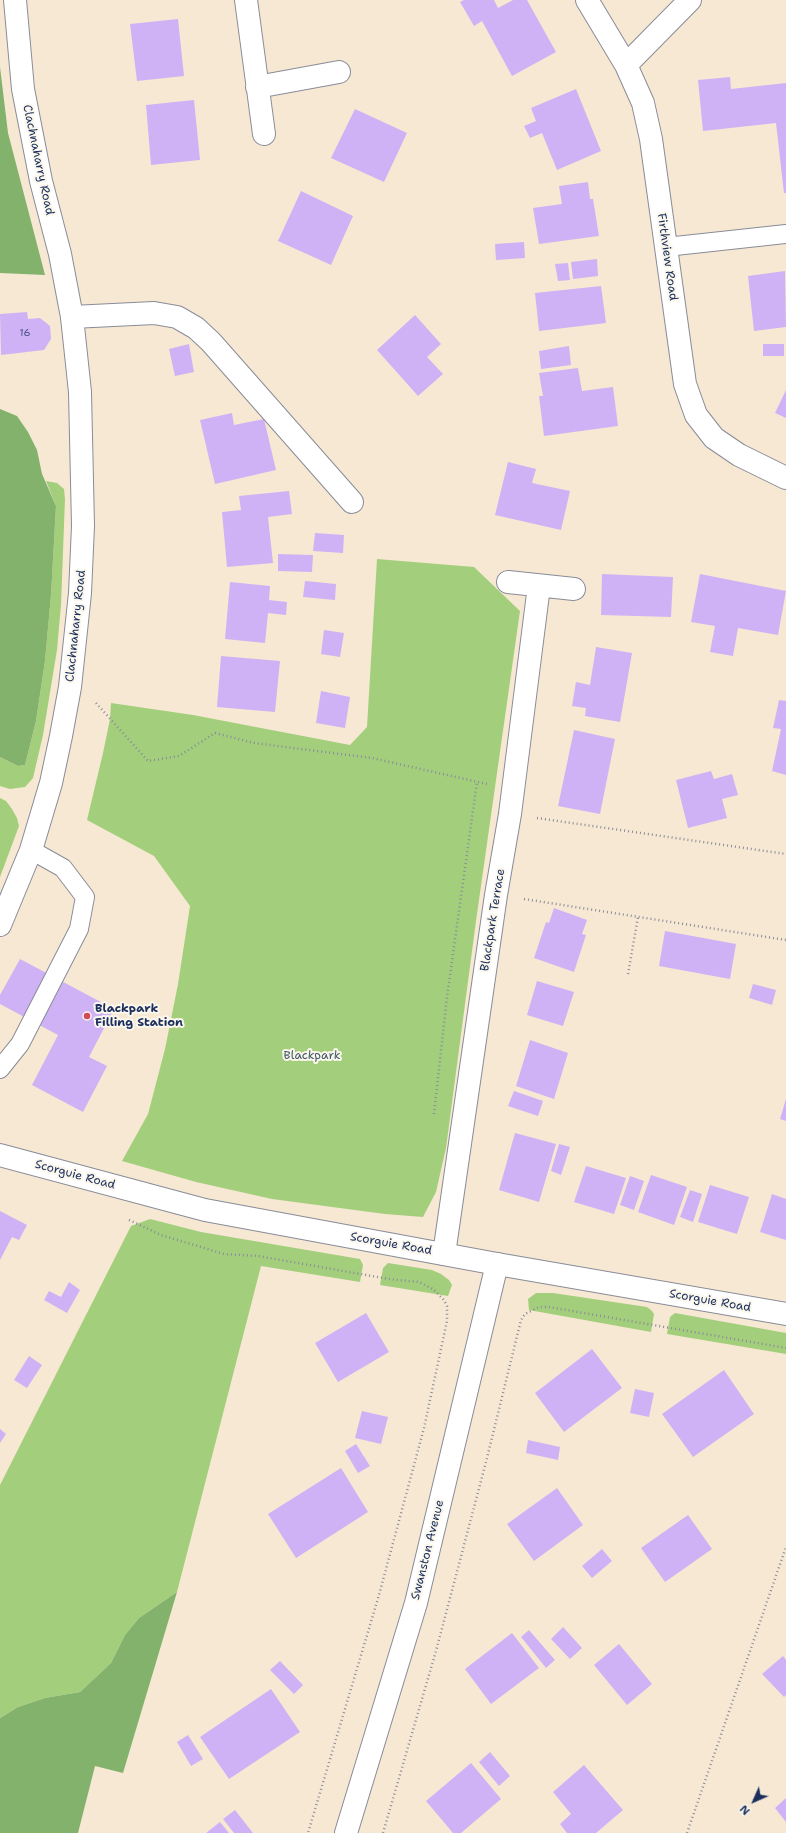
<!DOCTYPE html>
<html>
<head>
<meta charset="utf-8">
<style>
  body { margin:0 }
  #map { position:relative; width:786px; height:1833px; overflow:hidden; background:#f7e8d3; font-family:"Shantell Sans",sans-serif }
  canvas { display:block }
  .north { position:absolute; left:734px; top:1781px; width:40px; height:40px; -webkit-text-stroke:3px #fbf7ec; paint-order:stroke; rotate:225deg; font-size:11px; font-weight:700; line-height:16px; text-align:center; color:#1b2f5e }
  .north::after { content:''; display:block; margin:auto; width:14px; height:18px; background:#1b2f5e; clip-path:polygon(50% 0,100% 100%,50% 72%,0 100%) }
</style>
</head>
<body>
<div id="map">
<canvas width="786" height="1833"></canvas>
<div class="north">N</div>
</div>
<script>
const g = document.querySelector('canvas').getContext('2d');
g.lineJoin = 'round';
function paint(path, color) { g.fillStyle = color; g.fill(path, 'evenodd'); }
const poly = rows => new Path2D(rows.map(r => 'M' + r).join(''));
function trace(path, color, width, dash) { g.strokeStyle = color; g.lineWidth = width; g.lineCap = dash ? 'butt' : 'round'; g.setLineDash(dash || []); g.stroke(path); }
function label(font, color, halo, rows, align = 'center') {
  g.font = font + ' "Shantell Sans",sans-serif'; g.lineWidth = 4; g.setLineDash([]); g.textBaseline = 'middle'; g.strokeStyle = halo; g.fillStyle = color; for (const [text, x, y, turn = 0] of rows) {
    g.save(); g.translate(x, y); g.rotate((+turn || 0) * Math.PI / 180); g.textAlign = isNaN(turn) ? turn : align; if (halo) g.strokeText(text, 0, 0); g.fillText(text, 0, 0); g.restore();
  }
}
const green = poly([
  [46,481,57,483,64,489,65,499,61,605,57,650,43,735,33,778,25,787,10,789,0,786,0,757,18,766,25,765,36,721,45,661,51,595,56,506],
  [377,559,474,567,520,611,476,921,446,1148,436,1192,423,1217,385,1214,272,1199,196,1182,122,1161,148,1114,165,1049,178,984,190,906,154,856,87,820,103,753,110,719,111,703,193,715,350,745,367,727],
  [0,798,6,801,12,809,17,818,19,826,0,877],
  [150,1219,201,1232,360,1259,363,1265,360,1282,261,1266,177,1592,139,1618,125,1635,111,1663,80,1692,45,1698,18,1707,0,1718,0,1485,131,1226],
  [388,1263,432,1270,441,1274,449,1280,452,1285,448,1296,380,1285,383,1268],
  [536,1293,553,1293,647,1307,651,1310,654,1314,651,1332,529,1310,528,1299],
  [675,1313,786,1333,786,1354,667,1334,670,1317]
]);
const forest = poly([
  [0,67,8,133,45,275,0,273],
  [0,409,17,416,28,432,37,450,42,474,56,506,51,595,45,661,36,721,25,765,18,766,0,757],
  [177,1592,123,1773,95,1766,78,1833,0,1833,0,1718,18,1707,45,1698,80,1692,111,1663,125,1635,139,1618]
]);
const building = poly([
  [464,0,494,0,498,8,513,0,527,0,556,52,512,76,482,21,474,26,460,2],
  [178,19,184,76,137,81,130,24],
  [730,77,731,89,786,83,786,193,784,193,776,123,703,131,698,80],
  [576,89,601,151,557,170,542,133,530,138,524,126,536,121,531,108],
  [194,100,200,160,151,165,146,105],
  [355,109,407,133,384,182,331,158],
  [588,182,590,199,593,199,599,236,539,244,533,208,562,204,559,186],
  [301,191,353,216,331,265,278,241],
  [524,242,525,258,496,260,495,244],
  [597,259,598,276,573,279,571,262],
  [568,263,570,280,558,281,555,264],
  [785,271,786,327,754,331,748,276],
  [601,286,606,323,539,331,535,293],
  [27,312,28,319,40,318,50,326,51,339,44,350,1,355,0,314],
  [415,315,441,344,427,357,443,374,418,396,377,350],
  [189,344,194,372,175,376,169,349],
  [763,344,784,344,784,356,763,356],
  [569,346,571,365,541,369,539,351],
  [578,368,582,391,613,387,618,426,544,436,539,396,543,396,539,373],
  [786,390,786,418,775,413],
  [232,413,234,425,264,419,276,470,215,484,200,420],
  [508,462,536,469,532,483,570,491,561,530,495,515],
  [289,491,292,514,268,517,273,563,227,567,222,512,241,510,239,496],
  [315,533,344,535,343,553,313,551],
  [278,554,313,555,312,572,278,571],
  [602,574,673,577,671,617,601,615],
  [700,574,786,591,778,635,738,628,733,656,710,652,715,626,691,622],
  [305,581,336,584,335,600,303,597],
  [230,582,270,586,269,600,287,602,286,615,268,613,265,643,225,639],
  [324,630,344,633,340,657,321,654],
  [596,647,632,653,620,722,585,716,586,708,572,706,576,682,590,685],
  [221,656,280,661,275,712,217,707],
  [321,691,350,697,345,728,316,723],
  [779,700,786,701,786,775,772,771,781,729,773,728],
  [574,730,615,739,600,814,558,806],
  [711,771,714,779,732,774,738,795,722,799,727,818,688,828,676,780],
  [554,908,587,920,582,934,586,935,574,972,534,958,546,922,549,923],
  [665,931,736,944,730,979,659,966],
  [20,959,114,1009,89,1057,107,1066,83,1112,32,1085,58,1035,0,1004,0,995],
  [537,981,574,992,563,1026,527,1015],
  [753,984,776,990,772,1005,749,998],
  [530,1040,568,1053,554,1099,516,1086],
  [514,1091,543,1101,538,1116,508,1106],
  [786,1099,786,1121,780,1119],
  [515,1133,556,1144,539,1202,499,1190],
  [559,1144,570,1147,561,1175,551,1171],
  [586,1166,626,1178,614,1214,574,1202],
  [651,1175,687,1187,674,1225,638,1212],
  [630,1176,644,1181,634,1210,620,1205],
  [710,1185,749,1197,737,1234,698,1222],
  [690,1190,702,1194,693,1222,680,1217],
  [772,1194,786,1199,786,1240,760,1232],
  [0,1211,27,1225,19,1240,12,1237,0,1260],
  [69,1282,80,1290,67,1313,44,1300,49,1291,61,1297],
  [366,1313,389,1352,338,1382,315,1343],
  [592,1349,622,1388,564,1432,535,1393],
  [29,1356,42,1365,27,1388,14,1380],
  [724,1370,754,1414,693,1457,662,1414],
  [635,1389,654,1393,649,1417,630,1413],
  [362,1411,388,1417,381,1444,355,1438],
  [0,1429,6,1434,0,1443],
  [528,1440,560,1447,558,1460,526,1453],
  [356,1444,370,1466,358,1473,345,1451],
  [341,1468,368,1512,296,1558,268,1514],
  [557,1488,583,1525,534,1561,507,1524],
  [688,1515,712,1549,665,1582,641,1548],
  [602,1549,612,1561,592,1578,582,1566],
  [563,1627,582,1648,570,1659,551,1639],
  [529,1630,555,1660,546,1668,521,1637],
  [512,1633,539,1668,491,1704,465,1669],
  [619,1644,652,1684,627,1705,594,1665],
  [783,1656,786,1660,786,1695,784,1697,762,1674],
  [280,1661,303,1685,294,1694,270,1670],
  [271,1689,300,1732,229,1779,200,1737],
  [188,1735,203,1759,191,1766,177,1742],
  [490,1752,510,1776,499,1786,479,1762],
  [471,1763,501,1799,461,1833,453,1833,426,1801],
  [584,1765,623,1810,596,1833,567,1833,560,1824,571,1814,553,1792],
  [786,1798,786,1822,775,1808],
  [235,1810,253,1833,234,1833,223,1819],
  [220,1822,229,1833,206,1833]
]);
const path = poly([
  [96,703,148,761,179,756,215,733,254,743,372,758,487,784],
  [537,818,786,854],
  [524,899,786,940],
  [628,974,638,917],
  [434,1114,447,997,477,782],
  [129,1220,161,1235,224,1254,258,1256,389,1279,419,1282,433,1289,444,1300,447,1306,447,1321,424,1428,379,1595,308,1833],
  [383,1833,436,1651,486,1462,521,1320,525,1314,539,1307,549,1307,786,1348],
  [687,1833,786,1547]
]);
const service = poly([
  [666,247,786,234],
  [0,1069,20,1044,79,929,85,897,63,868,31,850]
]);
const minor = poly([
  [246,0,264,134],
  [587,0,626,65,643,103,651,139,685,384,696,415,714,438,739,455,786,478],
  [626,65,690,0],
  [257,87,339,72],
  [72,317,154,313,177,317,196,328,211,342,352,502],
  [508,582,574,589],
  [444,1254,496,895,510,814,539,586],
  [346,1833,416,1603,497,1264]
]);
const tertiary = poly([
  [0,1155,205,1210,497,1264,786,1314]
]);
const primary = poly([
  [0,925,31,850,51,783,61,736,70,687,80,593,83,526,80,392,72,317,60,254,41,181,23,89,15,0]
]);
const markers = [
  [87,1016,4,"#d1495b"]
];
const numberNames = [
  ["16",25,333]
];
const streetNames = [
  ["Clachnaharry Road",38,160,78],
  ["Firthview Road",667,257,82],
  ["Clachnaharry Road",76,626,-84],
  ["Blackpark Terrace",493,920,-81],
  ["Scorguie Road",75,1175,15],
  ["Scorguie Road",391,1244,10],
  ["Scorguie Road",710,1301,10],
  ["Swanston Avenue",428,1550,-76]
];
const poiNames = [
  ["Blackpark",95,1009],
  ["Filling Station",95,1023]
];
const parkNames = [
  ["Blackpark",312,1056]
];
paint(green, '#a3cf7c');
paint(forest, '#82b26c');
paint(building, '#cfb2f5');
trace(service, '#898c98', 20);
trace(minor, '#898c98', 24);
trace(tertiary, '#898c98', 24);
trace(primary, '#898c98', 24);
trace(path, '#898c98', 2.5, [1, 3]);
trace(service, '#fff', 18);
trace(minor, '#fff', 22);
trace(tertiary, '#fff', 22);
trace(primary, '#fff', 22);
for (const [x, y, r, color] of markers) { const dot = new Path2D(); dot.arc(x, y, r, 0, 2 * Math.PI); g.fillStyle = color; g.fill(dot); trace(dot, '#fbf7ec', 1.5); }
label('10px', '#485084', null, numberNames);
label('12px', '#1b2f5e', '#fbf7ec', streetNames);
label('bold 12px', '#1b2f5e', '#fbf7ec', poiNames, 'left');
label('12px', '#3d5766', '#fbf7ec', parkNames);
</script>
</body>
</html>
